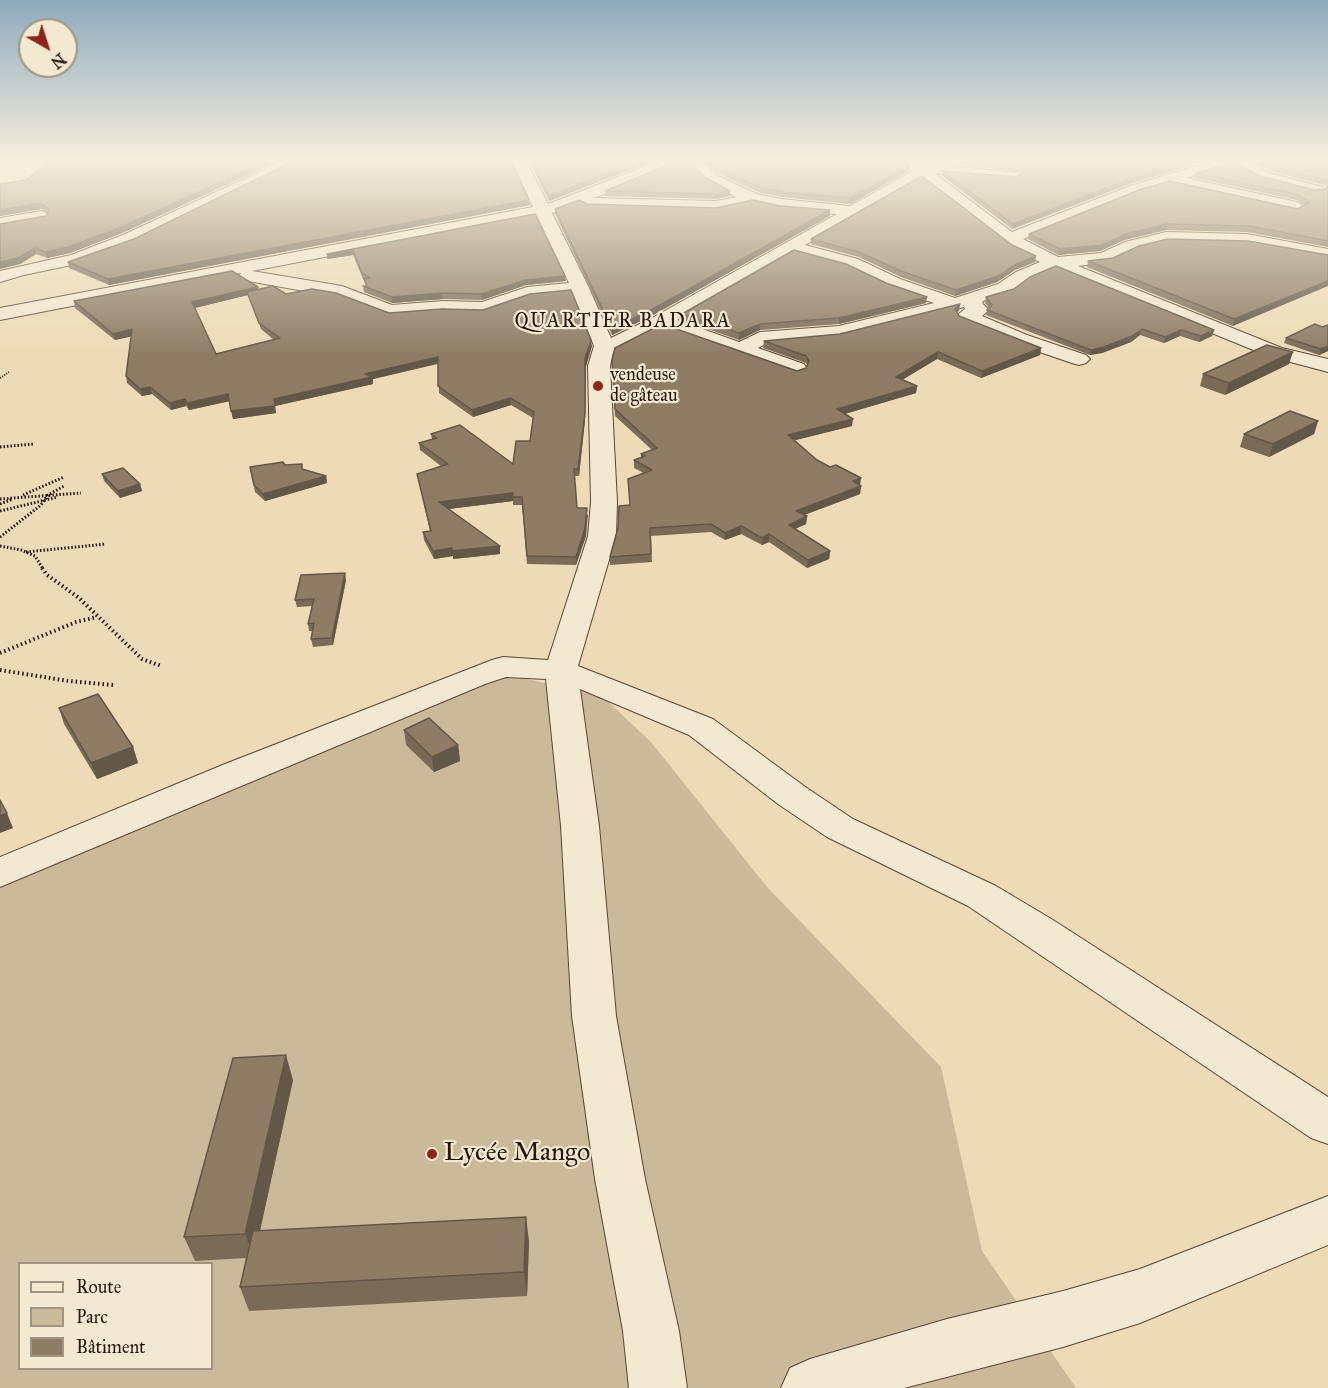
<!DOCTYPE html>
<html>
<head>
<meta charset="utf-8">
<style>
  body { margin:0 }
  #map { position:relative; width:1328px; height:1388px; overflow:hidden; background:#ecdbb6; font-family:"IM FELL Great Primer",serif }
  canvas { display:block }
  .legend { position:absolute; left:18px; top:1262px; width:195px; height:108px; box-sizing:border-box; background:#f3e8d0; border:2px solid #a29482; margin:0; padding:8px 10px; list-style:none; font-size:18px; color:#28160d }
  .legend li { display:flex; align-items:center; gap:12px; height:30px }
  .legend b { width:30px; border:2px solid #a29482 }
  .north { position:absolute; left:18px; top:18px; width:60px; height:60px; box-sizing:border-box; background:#f3e8d0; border:2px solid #a29482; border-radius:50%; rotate:141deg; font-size:16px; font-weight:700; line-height:24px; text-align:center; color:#28160d }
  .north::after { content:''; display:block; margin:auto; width:21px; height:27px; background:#8f2418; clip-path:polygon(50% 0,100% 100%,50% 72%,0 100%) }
</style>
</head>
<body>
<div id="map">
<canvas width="1328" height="1388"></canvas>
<ul class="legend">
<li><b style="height:8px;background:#f3e8d0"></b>Route</li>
<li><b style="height:16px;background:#cbba99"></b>Parc</li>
<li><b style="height:16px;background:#8e7c65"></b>Bâtiment</li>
</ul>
<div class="north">N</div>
</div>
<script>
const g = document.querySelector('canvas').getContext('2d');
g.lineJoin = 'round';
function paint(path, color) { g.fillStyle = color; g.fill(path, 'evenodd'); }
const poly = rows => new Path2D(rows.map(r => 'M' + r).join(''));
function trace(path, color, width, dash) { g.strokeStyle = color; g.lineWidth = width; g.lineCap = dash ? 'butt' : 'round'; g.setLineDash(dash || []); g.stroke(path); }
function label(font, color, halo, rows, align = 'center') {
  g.font = font + ' "IM FELL Great Primer",serif'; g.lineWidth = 4.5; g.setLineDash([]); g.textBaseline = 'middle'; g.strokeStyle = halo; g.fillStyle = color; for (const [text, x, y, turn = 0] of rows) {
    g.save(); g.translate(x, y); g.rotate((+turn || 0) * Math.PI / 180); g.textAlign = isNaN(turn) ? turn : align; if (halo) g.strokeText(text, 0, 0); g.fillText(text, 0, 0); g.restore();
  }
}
const green = poly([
  [508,675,601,695,651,742,767,887,941,1067,982,1251,1076,1388,0,1388,0,888,220,789],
  [20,1264,212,1264,212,1368,20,1368]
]);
const pathFar2 = poly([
  [0,378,9,372]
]);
const pathFar1 = poly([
  [0,447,33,444],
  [23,495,64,477],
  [0,499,81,493],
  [0,504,13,499],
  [0,511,58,497],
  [0,537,41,505,48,495,64,486],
  [0,546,21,550,35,556,43,569],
  [26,552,106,544]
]);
const path = poly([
  [42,568,47,575,79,598,142,659,161,666],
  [0,653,76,622,97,617],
  [0,670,69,681,113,685]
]);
const minor = poly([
  [283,161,301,161,135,243,81,263,24,275,0,282,0,271,71,255,123,235,283,161],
  [512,161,526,161,548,204,659,161,679,161,677,164,594,198,716,201,736,197,706,181,688,161,703,161,716,175,757,194,781,199,850,206,913,171,902,161,918,161,925,166,938,161,957,161,951,166,1020,173,1022,176,1020,179,1015,180,934,173,1012,232,1130,186,1213,161,1248,161,1269,173,1323,187,1326,190,1323,193,1313,193,1259,179,1233,164,1186,178,1297,202,1305,207,1297,212,1169,184,1140,192,1023,239,1058,257,1101,253,1125,242,1166,232,1247,234,1328,249,1328,259,1247,244,1166,242,1137,250,1111,262,1078,266,1282,348,1328,359,1328,372,1268,356,1055,269,1028,280,1012,292,983,301,982,303,989,310,982,316,1027,335,1086,355,1090,359,1086,363,1079,365,1072,363,1013,343,959,320,956,316,965,309,964,307,839,338,765,344,758,348,804,364,807,369,804,374,796,375,662,328,613,353,610,366,617,502,616,536,578,666,713,719,804,786,853,819,996,886,1053,920,1328,1097,1328,1144,1311,1138,968,906,827,837,778,804,689,735,580,689,599,826,616,1016,645,1179,679,1331,687,1388,629,1388,623,1331,595,1179,572,1016,561,826,546,679,506,677,485,684,0,887,0,857,225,764,492,660,503,657,548,660,588,536,591,502,588,366,594,346,573,294,530,298,484,314,443,313,390,317,338,297,242,280,239,276,241,273,0,320,0,308,533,207,512,161],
  [922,178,1012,248,1040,262,1016,272,998,284,955,298,900,279,858,259,805,245,922,178],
  [580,203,587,207,716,211,753,203,781,209,837,214,654,317,611,338,589,288,552,213,580,203],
  [537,216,569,283,527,287,482,302,443,301,392,305,342,286,252,271,537,216],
  [793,253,846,267,886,287,934,303,839,326,760,332,739,342,677,320,793,253],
  [41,211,47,213,49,216,47,219,0,228,0,218,41,211],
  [1328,1196,1328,1245,1140,1323,1063,1347,904,1388,781,1388,790,1368,810,1359,947,1319,1063,1291,1140,1269,1328,1196]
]);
const wall = poly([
  [50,161,278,161,122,233,70,253,47,258,36,254,20,264,0,269,0,224,46,216,47,213,41,209,0,216,0,184,26,180],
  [529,161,653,161,549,201],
  [705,161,905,161,909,171,850,204,781,197,758,192,717,173],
  [957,161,1205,161,1129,184,1012,229,942,176,942,171,1016,177,1023,174,1022,172,957,164],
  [1252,161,1328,161,1328,247,1247,232,1166,230,1124,240,1100,251,1058,255,1028,239,1029,234,1298,209,1304,205,1297,200,1195,178,1196,173,1260,176,1314,190,1326,189,1327,188,1325,185,1270,171],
  [704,177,729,196,716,199,605,196,605,191],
  [587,204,716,208,781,206,830,210,830,216,653,315,612,335,555,214,555,209],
  [530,205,109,285,69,268,68,262,134,239],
  [535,214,566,281,526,285,482,300,443,299,392,303,364,292,363,286,366,286,364,280,363,279,353,255,327,259,327,254],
  [811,239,1012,245,1036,256,1035,262,1015,270,997,282,955,296,901,277,859,257,811,244],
  [1328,255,1233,326,1087,267,1088,261],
  [259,289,389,313,592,346,586,366,585,420,579,476,574,476,577,508,588,515,586,536,576,565,527,564,522,505,513,505,513,501,449,509,500,554,453,559,453,556,434,559,424,540,423,532,430,531,417,474,441,466,420,450,419,443,432,439,431,434,513,464,530,441,533,418,511,405,473,417,439,393,438,364,373,379,373,384,275,406,276,413,233,419,230,401,189,410,186,406,171,410,152,394,142,396,127,383,126,376,131,336,115,340,75,308,74,301],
  [248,295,261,329,274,340,216,354,195,308],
  [986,297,1214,330,1212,336,1199,342,1180,336,1164,343,1140,335,1131,342,1102,353,1090,355,986,315,987,310,989,308,985,303],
  [926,303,839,324,760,330,739,340,682,320,682,314],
  [960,304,959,310,957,313,959,316,1041,348,1040,355,981,378,937,359,902,380,917,386,916,393,845,414,852,426,795,440,817,460,861,486,860,494,804,515,807,516,806,524,795,529,830,551,829,559,807,568,769,542,762,545,741,534,725,540,711,532,651,536,652,562,610,565,610,557,630,505,644,473,634,468,634,460,641,458,641,454,652,450,615,416,612,360,797,371,806,368,808,366,806,363,763,348,764,341,840,334],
  [1328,325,1328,351,1319,355,1284,343,1286,338],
  [1289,364,1225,395,1200,386,1203,374],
  [1318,421,1314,434,1269,457,1240,447,1244,434],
  [285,465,303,469,326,476,327,483,265,501,255,492,250,467],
  [102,474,140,484,142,491,120,498,104,481],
  [346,580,333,645,313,647,311,639,313,631,309,631,308,624,312,606,297,607,295,600],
  [59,708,133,747,138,763,97,779,64,724],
  [404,730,458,745,460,761,434,772,406,745],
  [293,1080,260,1230,529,1241,527,1296,249,1311,240,1287,246,1258,195,1261,184,1237]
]);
const shadedWall = poly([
  [267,161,278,161,122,233,70,253,47,258,45,252],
  [640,161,653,161,549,201,549,196],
  [1190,161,1205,161,1129,184,1012,229,1013,224,1130,179],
  [910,166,909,171,850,204,850,198],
  [730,191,729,196,716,199,716,194],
  [529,200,530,205,109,285,108,279],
  [39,203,41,209,0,216,0,210],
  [830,210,830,216,653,315,612,335,612,329],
  [1167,224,1166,230,1124,240,1100,251,1058,255,1060,249],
  [35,248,36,254,20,264,0,269,0,262],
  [353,250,353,255,327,259,327,254],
  [1036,256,1035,262,1015,270,997,282,955,296,956,290],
  [565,276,566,281,526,285,482,300,481,294,526,280],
  [1328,281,1328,286,1233,326,1234,319],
  [258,287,259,293,247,292,248,295,194,308,192,302],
  [442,293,443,299,392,303,392,297],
  [927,297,926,303,839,324,839,318],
  [960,304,959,310,954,316,955,309],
  [760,324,760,330,739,340,739,333],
  [132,329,134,336,115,340,113,334],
  [1142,329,1140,335,1131,342,1102,353,1090,355,1091,350],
  [1181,330,1180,336,1164,343,1165,337],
  [1214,330,1212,336,1199,342,1201,336],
  [591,340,592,346,586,366,585,420,579,476,578,469,585,359],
  [1328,346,1328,351,1319,355,1321,349],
  [1041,348,1040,355,981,378,982,371],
  [938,352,937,359,895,384,896,377],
  [1293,352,1289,364,1225,395,1229,383],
  [438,357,439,363,373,379,373,384,275,406,274,399,365,374],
  [917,386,916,393,837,416,837,409],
  [150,387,152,394,142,396,140,389],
  [228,394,230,401,189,410,187,403],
  [510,398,511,405,473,417,472,410],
  [185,399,186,406,171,410,170,403],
  [275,406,276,413,233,419,231,411],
  [853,419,852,426,788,442,788,435],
  [1318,421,1314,434,1269,457,1273,444],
  [326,476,327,483,265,501,263,494],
  [861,478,860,486,853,481],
  [140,484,142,491,120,498,118,491],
  [861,486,860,494,796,518,796,511],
  [513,493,513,501,440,510,439,502],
  [587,508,586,536,576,565,576,557],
  [807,516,806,524,788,532,789,525],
  [741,526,741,534,725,540,725,533],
  [769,534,769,542,762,545,762,538],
  [500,546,500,554,453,559,453,556,434,559,433,551,452,548],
  [830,551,829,559,807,568,808,560],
  [345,573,346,580,333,645,332,638],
  [458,745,460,761,434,772,432,757],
  [133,747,138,763,97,779,91,763],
  [7,813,13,828,0,833,0,816],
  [286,1055,293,1080,254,1258,245,1234],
  [526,1217,529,1241,527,1296,524,1272]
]);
const building = poly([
  [50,161,267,161,121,227,69,247,45,252,35,248,18,258,0,262,0,224,46,216,49,209,39,203,0,210,0,184,26,180,50,161],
  [294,161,511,161,529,200,108,279,68,262,134,239,294,161],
  [531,161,640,161,549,196,531,161],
  [678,161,690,161,704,177,730,191,716,194,605,191,678,161],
  [710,161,905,161,910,166,850,198,782,192,758,187,717,168,710,161],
  [971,161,1190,161,1130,179,1013,224,942,171,1016,177,1025,172,1023,167,971,161],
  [1262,161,1328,161,1328,183,1326,180,1271,166,1262,161],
  [1234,162,1260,176,1314,190,1326,189,1328,187,1328,241,1249,226,1167,224,1126,234,1102,245,1060,249,1029,234,1142,189,1170,181,1298,209,1309,202,1299,195,1196,173,1234,162],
  [922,176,1012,245,1036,256,1016,264,998,276,956,290,901,271,859,252,811,239,922,176],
  [580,200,587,204,716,208,753,200,781,206,830,210,653,309,612,329,555,209,580,200],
  [535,214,565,276,526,280,481,294,442,293,392,297,363,286,367,286,364,279,370,278,362,273,353,250,327,254,535,214],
  [1168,239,1248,241,1328,255,1328,281,1234,319,1088,261,1113,258,1139,246,1168,239],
  [794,250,846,264,886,283,927,297,839,318,760,324,739,333,682,314,794,250],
  [1056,266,1214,330,1201,336,1181,330,1165,337,1142,329,1132,336,1104,347,1091,350,987,310,992,305,986,297,1014,289,1030,277,1056,266],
  [232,271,258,287,192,302,216,354,280,338,259,323,247,292,273,286,286,294,312,289,336,293,389,313,442,309,483,310,530,294,571,290,591,340,585,359,585,413,578,469,574,469,577,508,587,508,585,528,576,557,527,556,522,497,512,497,513,493,439,502,500,546,452,551,452,548,433,551,423,532,431,531,417,474,448,464,419,443,437,438,431,434,460,425,513,464,516,441,530,441,534,412,510,398,472,410,438,386,438,357,365,374,372,377,274,399,275,406,231,411,228,394,187,403,185,399,170,403,150,387,140,389,126,376,132,329,113,334,74,301,232,271],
  [960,304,955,309,959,316,1041,348,982,371,938,352,896,377,917,386,837,409,853,419,788,435,817,460,830,467,836,465,861,478,853,481,861,486,796,511,807,516,789,525,830,551,808,560,769,534,762,538,741,526,725,533,711,524,650,528,651,554,610,557,618,528,619,506,630,505,628,479,652,470,634,460,645,456,641,454,657,448,615,409,612,360,615,348,662,324,797,371,806,368,809,361,806,356,764,341,840,334,960,304],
  [1315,324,1322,327,1328,325,1328,346,1321,349,1286,338,1315,324],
  [1267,345,1293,352,1229,383,1203,374,1267,345],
  [1290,411,1318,421,1273,444,1244,434,1290,411],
  [283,462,285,465,302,464,302,469,326,476,263,494,254,485,250,467,283,462],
  [123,468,140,484,118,491,102,474,123,468],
  [345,573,332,638,311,639,314,623,308,624,314,599,295,600,301,575,345,573],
  [98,694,133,747,91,763,59,708,98,694],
  [429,718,458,745,432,757,404,730,429,718],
  [0,800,7,813,0,816,0,800],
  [286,1055,245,1234,184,1237,233,1058,286,1055],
  [526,1217,524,1272,240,1287,253,1231,526,1217]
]);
const markers = [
  [598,386,6,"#8f2418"],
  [432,1154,6,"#8f2418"]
];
const farPoinames = [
  ["vendeuse",610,376],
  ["de gâteau",610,397]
];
const farQuarternames = [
  ["QUARTIER BADARA",623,322]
];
const nearPoinames = [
  ["Lycée Mango",444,1154]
];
paint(green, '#cbba99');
trace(minor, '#594737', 2);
trace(pathFar2, '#28160d', 2, [1, 1.5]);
trace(pathFar1, '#28160d', 3, [1.5, 2]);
trace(path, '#28160d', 4, [1.5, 3]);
paint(minor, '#f3e8d0');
paint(wall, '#7a6b57');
paint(shadedWall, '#635747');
paint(building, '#8e7c65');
trace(building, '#635747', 1.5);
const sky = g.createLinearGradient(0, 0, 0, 355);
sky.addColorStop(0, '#8fa9bd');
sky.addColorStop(0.45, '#f6efde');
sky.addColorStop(1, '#f6efde00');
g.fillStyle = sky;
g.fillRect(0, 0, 1328, 355);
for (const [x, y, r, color] of markers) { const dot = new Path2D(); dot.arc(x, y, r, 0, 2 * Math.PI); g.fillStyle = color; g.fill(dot); trace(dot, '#f3e8d0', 2); }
label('18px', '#28160d', '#f3e8d0', farPoinames, 'left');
g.letterSpacing = '1.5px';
label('20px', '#28160d', '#f3e8d0', farQuarternames);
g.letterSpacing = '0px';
label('26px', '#28160d', '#f3e8d0', nearPoinames, 'left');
</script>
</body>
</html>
